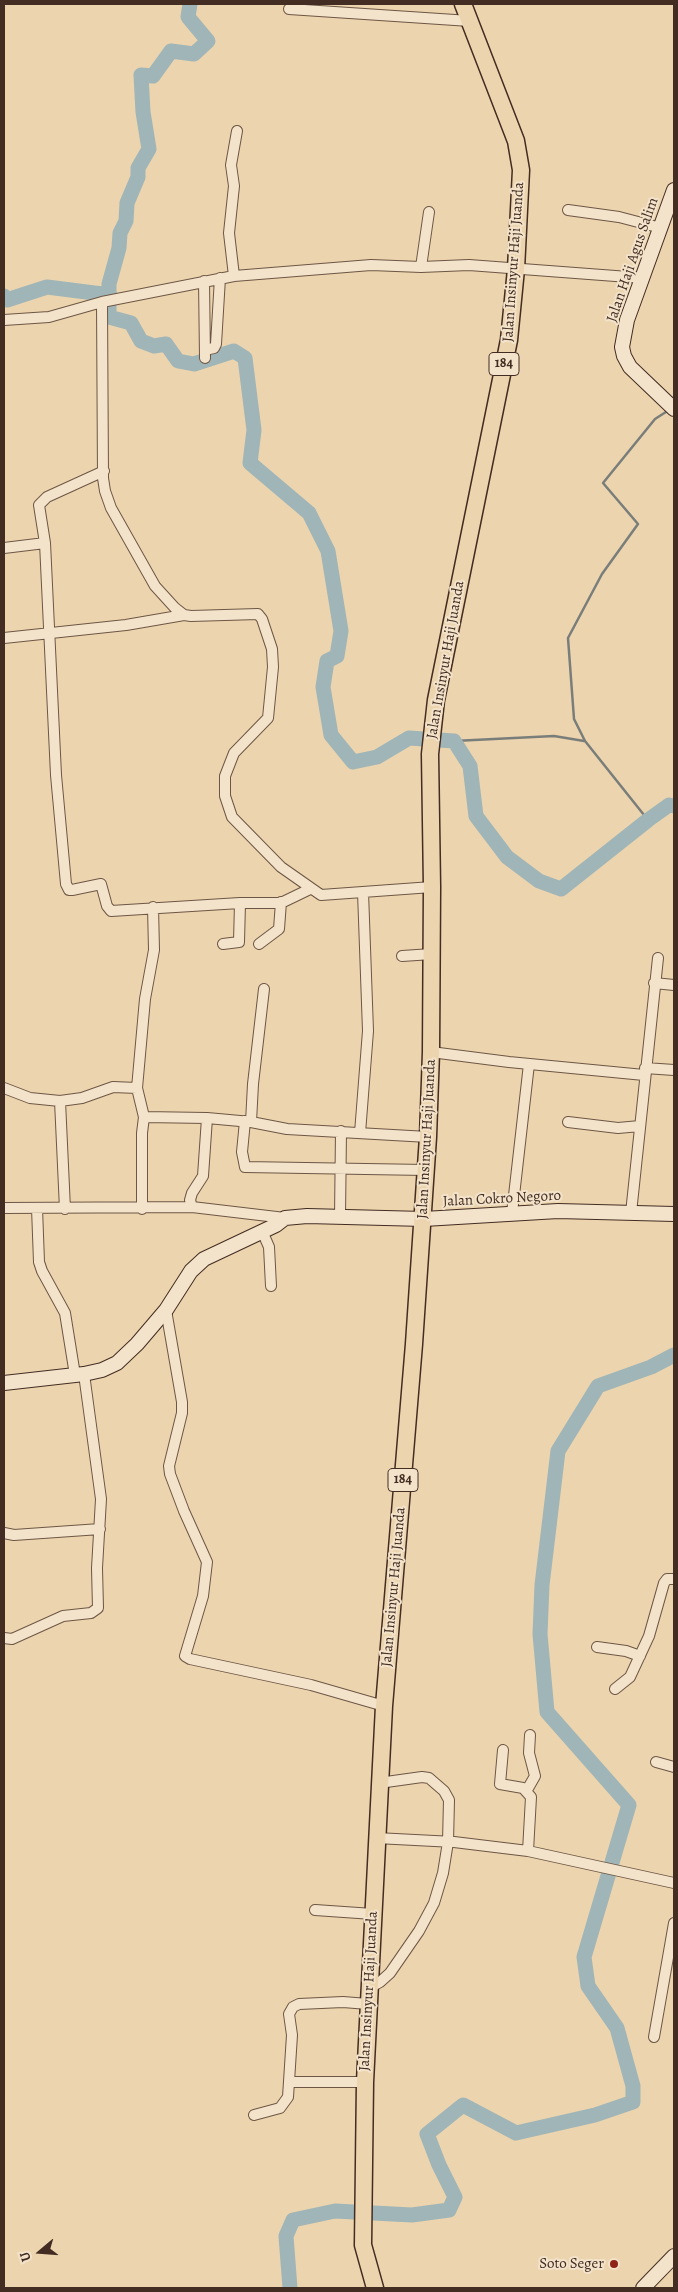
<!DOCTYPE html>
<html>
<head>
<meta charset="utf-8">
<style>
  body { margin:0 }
  #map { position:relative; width:678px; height:2292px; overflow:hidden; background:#ecd4ae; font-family:Alegreya,serif }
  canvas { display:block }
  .frame { position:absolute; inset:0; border:5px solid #432c22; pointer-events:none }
  .north { position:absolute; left:15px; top:2227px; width:50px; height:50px; -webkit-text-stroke:4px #f3e3ca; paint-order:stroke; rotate:252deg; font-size:14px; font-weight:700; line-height:20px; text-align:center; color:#432c22 }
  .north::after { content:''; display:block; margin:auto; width:18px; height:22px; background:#432c22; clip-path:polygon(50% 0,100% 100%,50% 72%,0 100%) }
</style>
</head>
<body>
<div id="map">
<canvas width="678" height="2292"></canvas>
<div class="frame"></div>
<div class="north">U</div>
</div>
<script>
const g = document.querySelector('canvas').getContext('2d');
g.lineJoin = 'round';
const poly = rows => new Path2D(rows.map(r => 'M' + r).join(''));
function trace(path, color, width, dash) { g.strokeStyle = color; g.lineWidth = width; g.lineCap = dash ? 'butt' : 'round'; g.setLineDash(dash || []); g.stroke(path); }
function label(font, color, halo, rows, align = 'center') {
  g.font = font + ' Alegreya,serif'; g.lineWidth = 4; g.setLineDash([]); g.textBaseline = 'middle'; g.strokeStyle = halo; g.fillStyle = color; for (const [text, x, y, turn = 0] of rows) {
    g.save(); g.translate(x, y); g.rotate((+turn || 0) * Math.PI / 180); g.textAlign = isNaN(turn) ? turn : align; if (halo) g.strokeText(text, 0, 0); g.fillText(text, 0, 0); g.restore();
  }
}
const stream = poly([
  [454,741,554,736,584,741],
  [648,820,585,741,574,719,568,638,602,574,638,524,603,483,655,419,669,410]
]);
const river = poly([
  [190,4,188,17,208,41,194,54,171,51,153,76,141,75,143,112,149,149,138,168,138,177,127,203,126,221,120,233,119,248,109,284,109,317,131,323,141,341,154,346,166,344,178,361,194,364,234,351,245,358,254,430,250,463,309,513,328,551,341,631,337,656,327,661,323,687,331,735,353,762,377,757,409,738,454,741,470,766,476,816,507,857,539,881,561,889,648,820,669,805,674,806],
  [4,296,7,300,47,287,110,295],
  [290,2288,286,2236,293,2220,335,2211,412,2215,449,2210,455,2197,439,2165,427,2134,463,2105,516,2133,595,2115,633,2102,633,2086,617,2028,588,1986,584,1957,629,1805,547,1712,540,1634,542,1585,558,1451,598,1386,651,1367,674,1355]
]);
const street = poly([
  [289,9,470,21],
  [568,210,619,217,661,228],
  [421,267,429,212],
  [234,276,229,233,234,186,231,165,237,131],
  [204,281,205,358],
  [102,302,103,478,105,491,111,508,155,586,175,608,184,615,191,616,258,614,262,619,272,649,273,667,268,718,234,753,225,776,225,796,232,817,281,867,321,895,432,887],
  [4,320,49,317,102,302,234,276,371,265,421,267,469,265,642,278],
  [205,350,214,348,216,344,220,278],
  [104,471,47,497,39,505,45,543,56,775,66,884,69,890,72,890,101,884,107,906,111,911,240,903],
  [4,548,45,543],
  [4,638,126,625,184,615],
  [223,944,239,942,240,903,281,903,310,889],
  [259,944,279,929,281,902],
  [402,956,432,954],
  [654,983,674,985],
  [431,1052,509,1062,644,1075],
  [645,1068,674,1070],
  [4,1088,30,1098,60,1101],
  [144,1117,207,1118,251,1122,287,1129,428,1137],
  [245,1121,242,1152,245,1167,426,1170],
  [251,1122,253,1084,264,989],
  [568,1122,618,1128,640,1126],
  [360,1133,368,1031,363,892],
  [192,1207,190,1200,192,1193,203,1176,207,1118],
  [4,1208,192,1207,285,1218],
  [37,1208,39,1262,42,1271,65,1313,75,1375],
  [65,1209,60,1101,82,1098,113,1087,137,1088],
  [142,1209,142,1133,144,1117,137,1088,145,999,154,950,153,907],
  [512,1213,529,1064],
  [631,1213,658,958],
  [340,1217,341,1131],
  [262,1231,269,1247,271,1286],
  [166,1310,182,1402,182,1413,169,1466,170,1474,184,1511,207,1562,203,1596,185,1656,190,1659,311,1685,384,1706],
  [4,1533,14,1535,100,1529],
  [4,1638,12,1639,63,1616,91,1613,98,1608,97,1568,101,1499,84,1374],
  [597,1647,626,1651,640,1656],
  [615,1689,630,1677,649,1636,664,1583,667,1579,674,1579],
  [503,1750,500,1784,523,1788,531,1797,528,1851],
  [656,1762,674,1767],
  [527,1790,535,1776,529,1753,530,1735],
  [376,1838,454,1842,528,1851,674,1883],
  [315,1910,373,1914],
  [369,1988,380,1982,390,1973,419,1931,434,1903,443,1873,448,1842,449,1800,444,1791,429,1778,422,1777,379,1783],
  [654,2037,674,1923],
  [290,2082,365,2082],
  [254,2115,280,2108,288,2097,292,2035,289,2014,293,2007,299,2004,343,2002,368,2004]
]);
const secondary = poly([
  [674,190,627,320,622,347,624,356,630,367,674,409],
  [4,1383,84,1374,102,1370,117,1363,137,1344,166,1310,191,1271,204,1259,276,1225,285,1218,307,1216,424,1219,558,1211,674,1214],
  [643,2288,674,2256]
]);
const primary = poly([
  [375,2288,363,2245,365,2082,384,1706,414,1344,428,1137,431,1052,432,887,430,754,436,700,509,340,516,269,521,170,516,141,463,4]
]);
const markers = [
  [614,2264,5,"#8f2418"]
];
const shields = [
  [504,364,30],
  [403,1480,30]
];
const shieldNames = [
  ["184",504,364],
  ["184",403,1480]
];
const streetNames = [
  ["Jalan Haji Agus Salim",633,260,-71],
  ["Jalan Insinyur Haji Juanda",514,262,-86],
  ["Jalan Insinyur Haji Juanda",446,660,-80],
  ["Jalan Insinyur Haji Juanda",427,1139,-87],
  ["Jalan Cokro Negoro",502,1199,-3],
  ["Jalan Insinyur Haji Juanda",394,1587,-85],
  ["Jalan Insinyur Haji Juanda",369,1991,-87]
];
const poiNames = [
  ["Soto Seger",604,2264]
];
trace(stream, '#7a7e7b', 2.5);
trace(river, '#9fb5b7', 15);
trace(street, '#6d5645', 12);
trace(secondary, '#432c22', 16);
trace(primary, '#432c22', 19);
trace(street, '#f3e3ca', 10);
trace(secondary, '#f3e3ca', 14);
trace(primary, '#ecd4ae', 16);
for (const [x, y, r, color] of markers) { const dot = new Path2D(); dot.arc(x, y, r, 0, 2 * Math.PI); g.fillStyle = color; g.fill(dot); trace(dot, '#f3e3ca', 2); }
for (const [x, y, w] of shields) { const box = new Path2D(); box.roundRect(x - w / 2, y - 11.5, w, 23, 4); g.fillStyle = '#f3e3ca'; g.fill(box); trace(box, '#432c22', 1); }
label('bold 14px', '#432c22', null, shieldNames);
label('15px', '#432c22', '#f3e3ca', streetNames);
label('15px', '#432c22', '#f3e3ca', poiNames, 'right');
</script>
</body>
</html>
